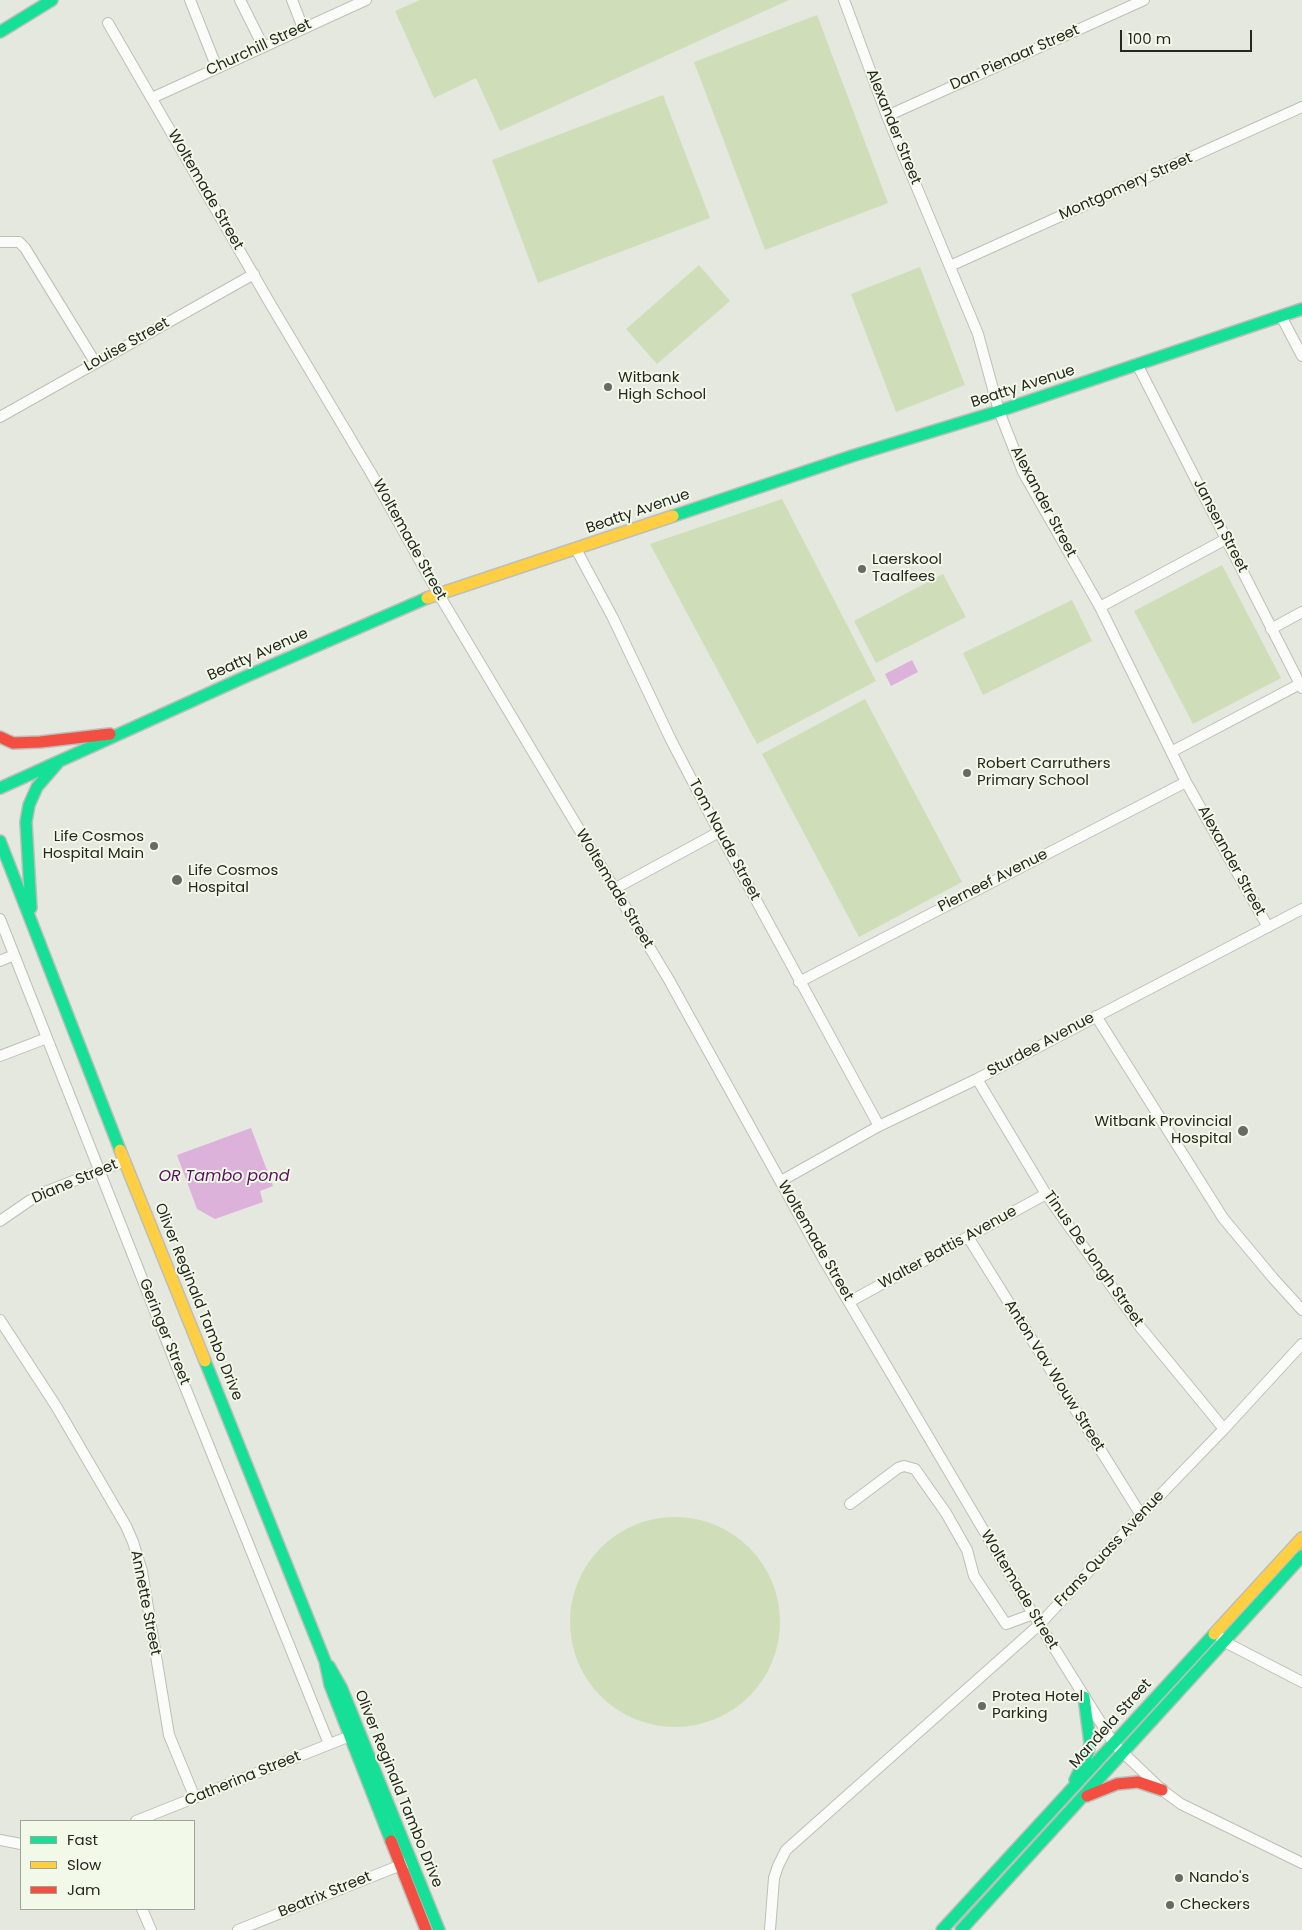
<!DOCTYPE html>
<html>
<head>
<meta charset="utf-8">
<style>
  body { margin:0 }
  #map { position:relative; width:1302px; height:1930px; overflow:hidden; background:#e4e8df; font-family:Poppins,sans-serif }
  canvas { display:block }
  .legend { position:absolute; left:20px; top:1820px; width:175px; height:90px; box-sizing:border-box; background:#f2f9e8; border:1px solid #a0a598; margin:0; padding:6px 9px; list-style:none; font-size:15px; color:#252721 }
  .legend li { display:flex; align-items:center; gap:10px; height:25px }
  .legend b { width:25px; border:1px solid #a0a598 }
  .scale { position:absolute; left:1120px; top:30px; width:132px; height:22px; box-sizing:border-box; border:2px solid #252721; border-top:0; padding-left:6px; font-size:15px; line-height:18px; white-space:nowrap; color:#252721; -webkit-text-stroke:4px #f2f9e8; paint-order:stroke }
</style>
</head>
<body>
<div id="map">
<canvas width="1302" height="1930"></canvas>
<ul class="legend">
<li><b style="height:6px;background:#16e098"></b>Fast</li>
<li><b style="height:6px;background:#ffcf43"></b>Slow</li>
<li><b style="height:6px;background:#f24e42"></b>Jam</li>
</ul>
<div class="scale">100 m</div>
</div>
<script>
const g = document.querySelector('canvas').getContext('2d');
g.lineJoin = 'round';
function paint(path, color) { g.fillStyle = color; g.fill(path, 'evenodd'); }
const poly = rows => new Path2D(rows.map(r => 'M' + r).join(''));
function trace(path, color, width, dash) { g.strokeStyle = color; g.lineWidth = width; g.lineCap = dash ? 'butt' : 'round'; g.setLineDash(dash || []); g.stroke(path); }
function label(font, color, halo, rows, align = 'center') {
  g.font = font + ' Poppins,sans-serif'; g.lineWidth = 4; g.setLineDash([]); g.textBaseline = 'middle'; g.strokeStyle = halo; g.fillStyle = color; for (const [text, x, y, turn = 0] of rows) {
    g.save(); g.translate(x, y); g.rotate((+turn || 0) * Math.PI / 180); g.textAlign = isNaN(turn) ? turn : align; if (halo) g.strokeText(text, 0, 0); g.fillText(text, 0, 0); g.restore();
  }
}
const green = poly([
  [420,0,789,0,500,131,476,78,434,98,395,11],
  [817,15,888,203,765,250,694,62],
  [663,95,710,218,538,283,492,160],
  [699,265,730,301,657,364,626,329],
  [920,267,965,385,896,412,851,294],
  [782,499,876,681,757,744,650,544],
  [1222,565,1281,678,1193,724,1134,611],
  [943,574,966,617,876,663,854,621],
  [1072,600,1092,641,983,695,963,653],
  [865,699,962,882,859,937,762,754],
  '570 1622a105 105 0 1 1 210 0a105 105 0 1 1-210 0Z'
]);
const water = poly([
  [912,660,918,672,891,686,885,674],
  [251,1128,273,1186,260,1191,263,1202,215,1219,197,1209,177,1155]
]);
const street = poly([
  [190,0,217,68],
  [240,0,263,46],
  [292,0,303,28],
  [844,0,887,116,978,334,999,411,1023,472,1100,607,1186,782,1268,927],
  [108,23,271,305,371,473,438,593,669,980,824,1260,1033,1614,1114,1744,1162,1790,1181,1804,1302,1863],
  [152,98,366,0],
  [887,116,1144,0],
  [0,242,19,242,25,248,95,362],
  [950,266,1302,107],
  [1281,316,1302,356],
  [1137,364,1302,688],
  [0,417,254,274],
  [576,549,613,618,671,740,719,832,879,1126],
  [1100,607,1226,539],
  [1271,629,1302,612],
  [1173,751,1300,684],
  [614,889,719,832],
  [0,919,177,1367,329,1744],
  [0,961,14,955],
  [799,982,1186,782],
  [1096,1016,1223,1218,1273,1278,1302,1310],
  [0,1056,47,1038],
  [977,1079,1046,1194,1141,1328,1224,1429],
  [781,1181,879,1126,977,1079,1302,909],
  [0,1221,29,1201,45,1192,125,1161],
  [968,1237,1141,1515],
  [849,1302,1046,1194],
  [0,1320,56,1406,126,1526,133,1542,142,1571,169,1735,195,1798],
  [850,1504,898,1468,904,1466,915,1469,946,1513,967,1550,974,1576,1006,1624,1033,1614],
  [1220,1637,1225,1642,1302,1682],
  [136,1821,355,1734],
  [0,1840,21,1844],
  [142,1909,151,1930],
  [238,1930,406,1863],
  [770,1930,774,1878,778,1866,786,1850,1039,1625,1141,1515,1224,1429,1302,1344]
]);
const fast = poly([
  [0,32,52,0],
  [673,516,852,456,999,411,1302,309],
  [0,788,247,676,427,598],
  [0,841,120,1150],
  [31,908,26,822,29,805,37,787,57,764],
  [205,1361,325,1661,330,1685,391,1841],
  [329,1666,342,1689,439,1930],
  [1075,1780,1088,1753,1090,1743,1084,1697],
  [942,1930,1214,1634],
  [961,1930,1302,1556]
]);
const slow = poly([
  [427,598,673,516],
  [120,1150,205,1361],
  [1214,1634,1302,1538]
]);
const jam = poly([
  [0,737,13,743,40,742,110,734],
  [1087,1796,1117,1784,1138,1782,1162,1790],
  [391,1841,426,1930]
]);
const markers = [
  [608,387,5,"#686b64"],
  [862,569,5,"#686b64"],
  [967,773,5,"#686b64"],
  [154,846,5,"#686b64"],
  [177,880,6,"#686b64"],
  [1243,1131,6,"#686b64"],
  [982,1706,5,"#686b64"],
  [1179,1878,5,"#686b64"],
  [1170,1905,5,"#686b64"]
];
const streetNames = [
  ["Churchill Street",259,48,-25],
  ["Dan Pienaar Street",1015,58,-24],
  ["Alexander Street",893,127,68],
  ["Montgomery Street",1126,187,-24],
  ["Woltemade Street",205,190,60],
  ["Louise Street",127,345,-29],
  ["Beatty Avenue",1023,387,-18],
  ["Alexander Street",1043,502,62],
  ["Beatty Avenue",638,512,-19],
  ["Jansen Street",1220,526,63],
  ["Woltemade Street",409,540,61],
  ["Beatty Avenue",258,655,-24],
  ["Tom Naude Street",724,840,62],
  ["Alexander Street",1231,861,61],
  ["Pierneef Avenue",993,881,-27],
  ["Woltemade Street",614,889,59],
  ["Sturdee Avenue",1041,1045,-28],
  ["Diane Street",75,1182,-23],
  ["Woltemade Street",815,1241,60],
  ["Walter Battis Avenue",948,1248,-29],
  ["Tinus De Jongh Street",1093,1259,55],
  ["Oliver Reginald Tambo Drive",198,1302,68],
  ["Geringer Street",164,1332,68],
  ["Anton Vav Wouw Street",1054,1376,58],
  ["Frans Quass Avenue",1110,1549,-47],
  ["Woltemade Street",1019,1590,59],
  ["Annette Street",145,1603,79],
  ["Mandela Street",1111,1724,-48],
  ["Catherina Street",243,1779,-22],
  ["Oliver Reginald Tambo Drive",398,1789,68],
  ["Beatrix Street",325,1895,-22]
];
const poiNames = [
  ["Witbank",618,378],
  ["High School",618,395],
  ["Laerskool",872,560],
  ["Taalfees",872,577],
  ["Robert Carruthers",977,764],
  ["Primary School",977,781],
  ["Life Cosmos",144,837,"right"],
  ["Hospital Main",144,854,"right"],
  ["Life Cosmos",188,871],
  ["Hospital",188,888],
  ["Witbank Provincial",1232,1122,"right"],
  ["Hospital",1232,1139,"right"],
  ["Protea Hotel",992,1697],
  ["Parking",992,1714],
  ["Nando's",1189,1878],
  ["Checkers",1180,1905]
];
const waterNames = [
  ["OR Tambo pond",224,1177]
];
paint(green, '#cfdeb8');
paint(water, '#ddb2da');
trace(street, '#bcbfb7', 12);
trace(fast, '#bcbfb7', 14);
trace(slow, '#bcbfb7', 14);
trace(jam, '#bcbfb7', 14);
trace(street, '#fbfcfa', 10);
trace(fast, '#16e098', 11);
trace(slow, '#ffcf43', 11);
trace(jam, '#f24e42', 11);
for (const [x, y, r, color] of markers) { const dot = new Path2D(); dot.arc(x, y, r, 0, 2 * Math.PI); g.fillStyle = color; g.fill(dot); trace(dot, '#f2f9e8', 2); }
label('15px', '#252721', '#f2f9e8', streetNames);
label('15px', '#252721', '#f2f9e8', poiNames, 'left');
label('italic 16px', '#5b105d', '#f2f9e8', waterNames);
</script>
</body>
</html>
